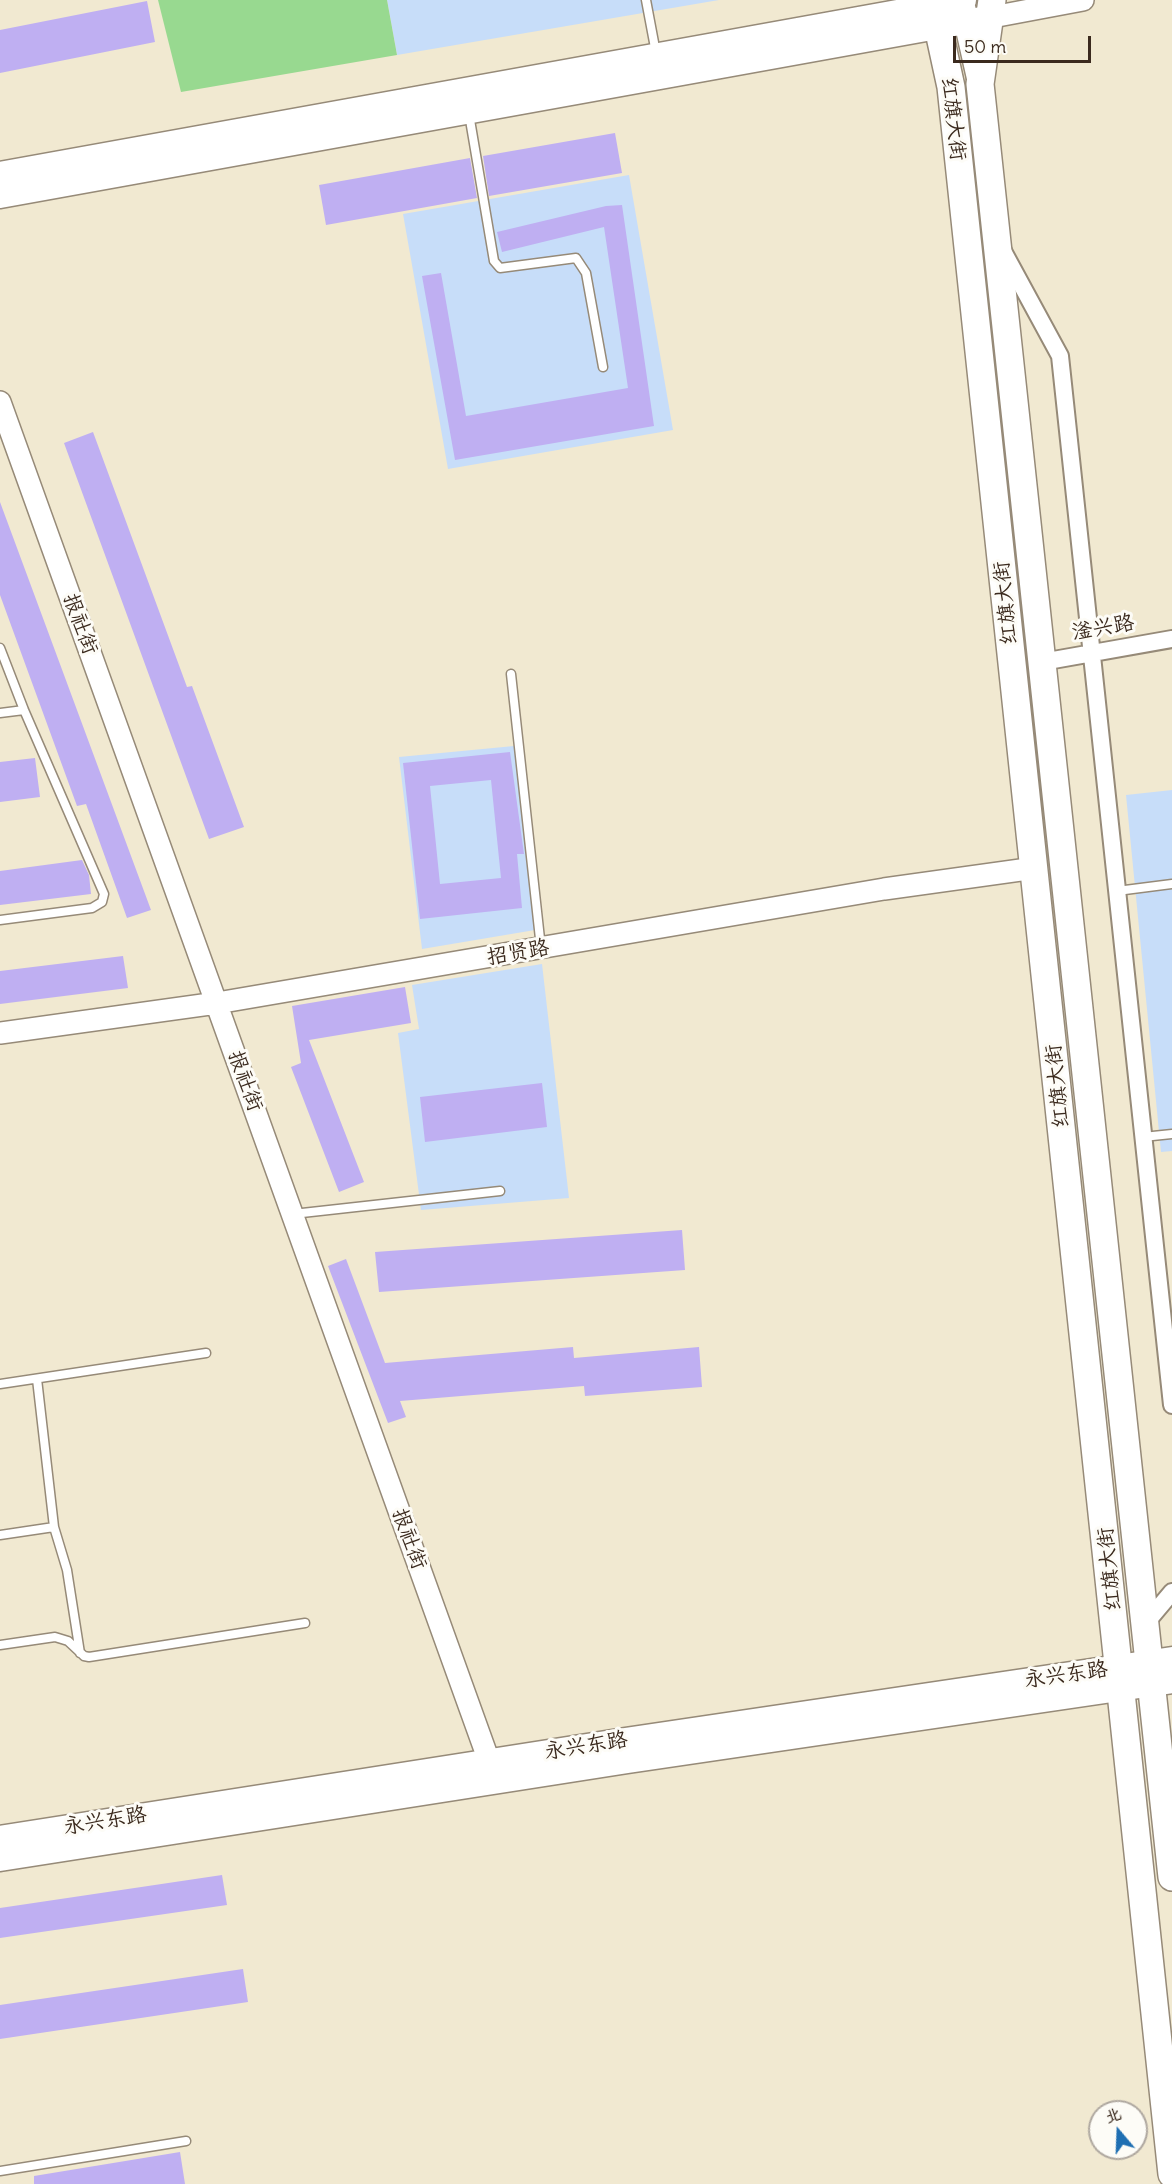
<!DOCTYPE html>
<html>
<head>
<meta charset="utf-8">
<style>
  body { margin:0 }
  #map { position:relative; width:1172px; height:2184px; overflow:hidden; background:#f1e9d1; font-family:Delius,"LXGW WenKai TC",sans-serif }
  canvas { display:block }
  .north { position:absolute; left:1088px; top:2100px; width:60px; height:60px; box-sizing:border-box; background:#fdfcf7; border:2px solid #afa8a0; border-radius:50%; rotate:341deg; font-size:16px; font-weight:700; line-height:24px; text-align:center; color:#3b2a1e }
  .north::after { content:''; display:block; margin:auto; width:21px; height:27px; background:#1f6fb2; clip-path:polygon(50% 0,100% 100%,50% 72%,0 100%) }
  .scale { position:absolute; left:953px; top:36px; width:138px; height:27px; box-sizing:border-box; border:3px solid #3b2a1e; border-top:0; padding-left:8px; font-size:18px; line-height:21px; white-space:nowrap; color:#3b2a1e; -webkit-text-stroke:4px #fdfcf7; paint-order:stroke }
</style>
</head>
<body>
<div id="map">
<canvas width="1172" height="2184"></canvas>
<div class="north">北</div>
<div class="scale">50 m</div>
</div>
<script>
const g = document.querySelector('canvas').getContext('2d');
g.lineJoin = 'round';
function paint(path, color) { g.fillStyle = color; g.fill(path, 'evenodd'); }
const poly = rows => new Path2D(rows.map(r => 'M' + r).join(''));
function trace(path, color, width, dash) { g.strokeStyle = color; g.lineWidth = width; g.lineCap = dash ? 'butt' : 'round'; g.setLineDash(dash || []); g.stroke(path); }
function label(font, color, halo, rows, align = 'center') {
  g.font = font + ' Delius,"LXGW WenKai TC",sans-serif'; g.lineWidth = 6; g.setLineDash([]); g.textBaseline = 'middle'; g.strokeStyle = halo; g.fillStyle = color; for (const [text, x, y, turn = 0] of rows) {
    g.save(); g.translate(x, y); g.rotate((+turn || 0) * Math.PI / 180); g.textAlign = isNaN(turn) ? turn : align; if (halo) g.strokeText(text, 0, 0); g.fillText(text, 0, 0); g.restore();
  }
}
const built = poly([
  [387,0,719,0,397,55],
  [629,175,673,430,448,469,403,214],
  [514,746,535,930,422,949,399,757],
  [1172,790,1172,1151,1161,1152,1126,795],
  [542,964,569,1198,421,1210,398,1033,419,1029,412,985]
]);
const green = poly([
  [158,0,387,0,397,55,181,92]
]);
const building = poly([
  [147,1,155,42,0,73,0,30],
  [615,133,622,173,489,196,483,156],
  [470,158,477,198,326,225,319,185],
  [622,205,654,426,455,460,422,276,441,273,466,416,628,388,604,227,502,252,497,232,606,206],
  [93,432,187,687,192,686,244,827,209,839,64,443],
  [0,502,151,910,127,918,86,804,77,806,0,595],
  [510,752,524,854,517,854,522,908,420,919,403,763],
  [491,780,501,878,440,884,430,786],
  [35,758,40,797,0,802,0,762],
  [82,860,89,875,91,894,0,905,0,871],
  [123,956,128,988,0,1004,0,971],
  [405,987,411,1023,309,1040,364,1182,339,1192,291,1067,301,1063,292,1006],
  [542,1083,547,1127,425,1142,420,1097],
  [682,1230,685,1270,379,1292,375,1252],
  [346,1259,385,1363,573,1347,574,1358,699,1347,702,1387,585,1396,584,1386,400,1401,406,1417,388,1423,328,1266],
  [222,1875,227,1905,0,1938,0,1908],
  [243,1969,248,2002,0,2039,0,2005],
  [180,2152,185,2184,34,2184,34,2176]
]);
const service = poly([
  [646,0,656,53],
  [469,114,494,261,500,268,576,258,586,273,603,367],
  [0,648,24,710,104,894,102,902,92,908,0,920],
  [511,674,541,948],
  [0,713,24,710],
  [1117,891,1172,884],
  [1143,1137,1172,1134],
  [293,1214,500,1191],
  [37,1379,54,1527,67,1570,80,1653],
  [0,1384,206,1353],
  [0,1535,54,1527],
  [0,1645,55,1637,68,1641,84,1656,89,1657,305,1623],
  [0,2171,186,2141]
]);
const minor = poly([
  [1003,251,1060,356,1172,1405],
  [1042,662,1172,639],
  [1145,1624,1172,1592]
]);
const tertiary = poly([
  [987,18,1083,0],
  [0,402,489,1761],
  [0,1033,217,1003,884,889,1035,868]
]);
const secondary = poly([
  [963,7,979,78],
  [0,174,964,0],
  [0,196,987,18],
  [0,1838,625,1740,1172,1659],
  [0,1859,628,1761,1172,1681]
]);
const primary = poly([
  [952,0,938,27,951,87,1172,2174],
  [992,0,980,84,1172,1877]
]);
const streetNames = [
  ["红旗大街",953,119,83],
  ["红旗大街",1006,603,-96],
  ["报社街",80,624,70],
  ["滏兴路",1103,628,-10],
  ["招贤路",518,953,-10],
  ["报社街",245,1081,70],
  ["红旗大街",1058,1086,-96],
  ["报社街",409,1539,70],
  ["红旗大街",1110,1569,-96],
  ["永兴东路",1066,1675,-8],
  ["永兴东路",586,1746,-9],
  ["永兴东路",105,1821,-9]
];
paint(built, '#c7ddf9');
paint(green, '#98d990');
paint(building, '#bfaff2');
trace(service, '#968a78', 11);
trace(minor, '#968a78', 20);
trace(tertiary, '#968a78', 24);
trace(secondary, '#968a78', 27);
trace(primary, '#968a78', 30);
trace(service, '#fff', 8);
trace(minor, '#fff', 16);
trace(tertiary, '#fff', 21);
trace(secondary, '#fff', 24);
trace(primary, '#fff', 27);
label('21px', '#3b2a1e', '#fdfcf7', streetNames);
</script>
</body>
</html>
